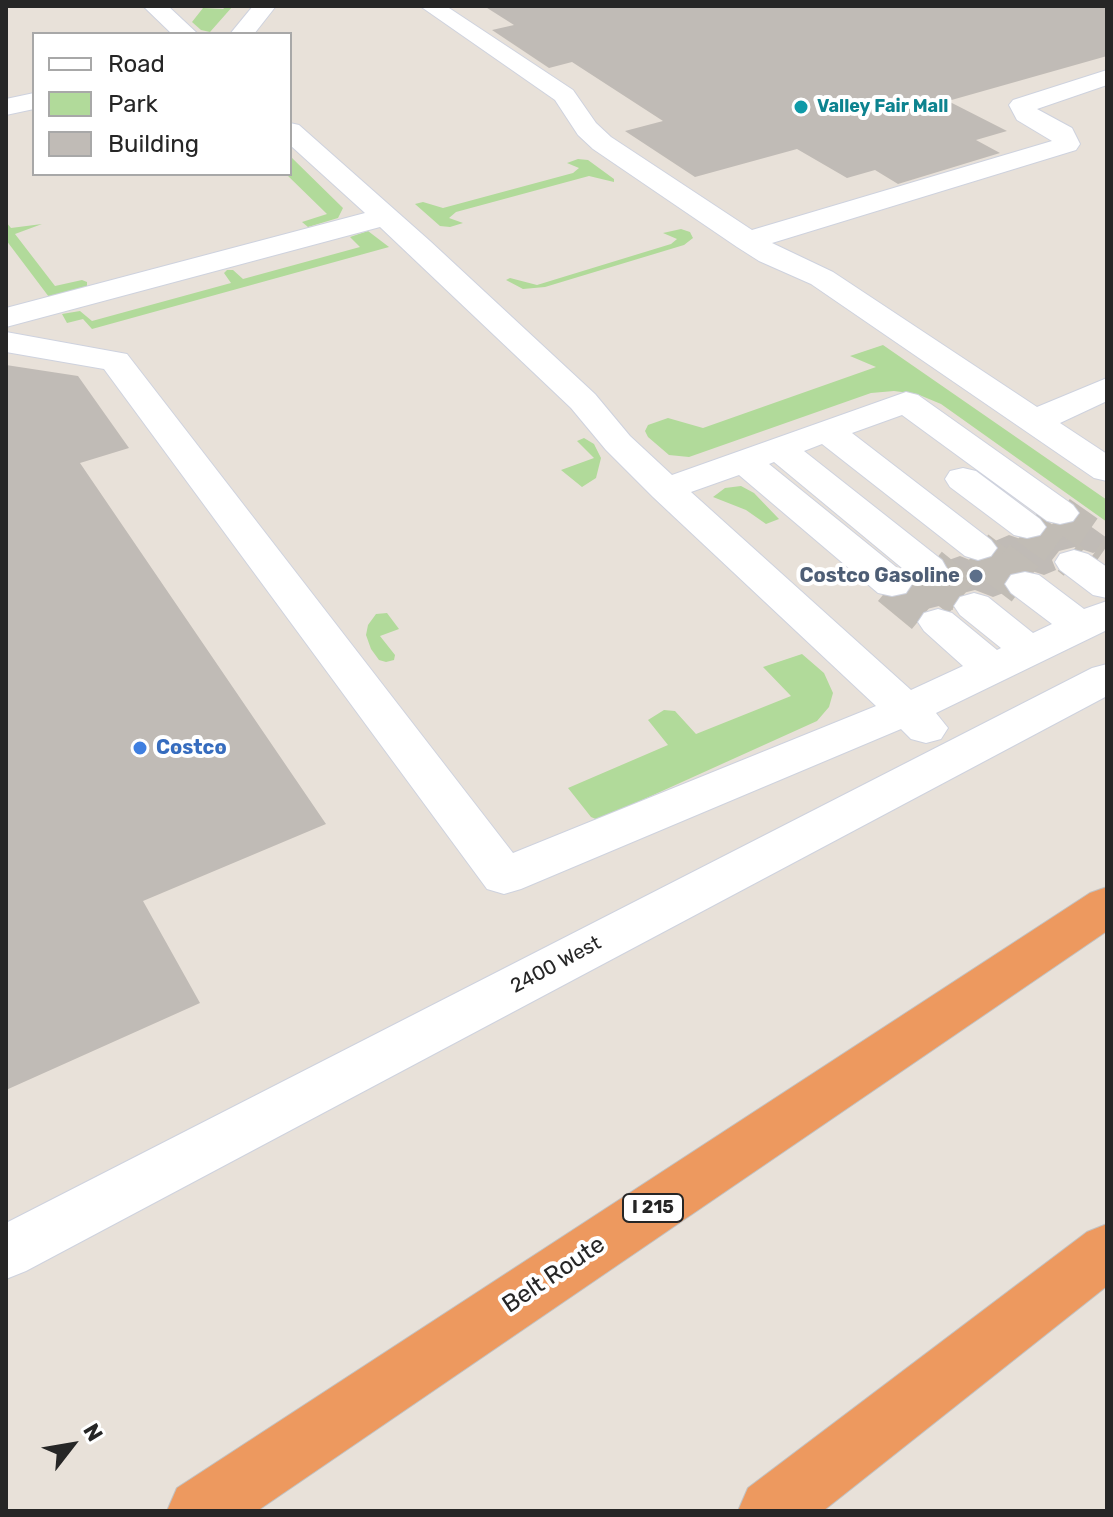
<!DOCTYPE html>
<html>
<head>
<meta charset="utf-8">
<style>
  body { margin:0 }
  #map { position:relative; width:1113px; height:1517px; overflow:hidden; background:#e8e1d9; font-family:Rubik,sans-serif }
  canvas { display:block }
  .frame { position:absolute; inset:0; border:8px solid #262626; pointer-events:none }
  .legend { position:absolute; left:32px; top:32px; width:260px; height:144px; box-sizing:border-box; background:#fff; border:2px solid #a8a8a8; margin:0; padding:10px 14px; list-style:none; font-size:24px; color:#262626 }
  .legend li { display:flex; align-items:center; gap:16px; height:40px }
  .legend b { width:40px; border:2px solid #a8a8a8 }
  .north { position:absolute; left:32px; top:1405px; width:80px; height:80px; -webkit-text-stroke:6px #fff; paint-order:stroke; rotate:59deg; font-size:22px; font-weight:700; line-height:32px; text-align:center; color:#262626 }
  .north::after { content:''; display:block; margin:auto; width:28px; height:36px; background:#262626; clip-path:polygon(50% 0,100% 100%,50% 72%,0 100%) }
</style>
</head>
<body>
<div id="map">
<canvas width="1113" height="1517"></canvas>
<div class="frame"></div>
<ul class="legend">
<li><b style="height:10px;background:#fff"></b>Road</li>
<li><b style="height:22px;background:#b1da9a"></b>Park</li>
<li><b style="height:22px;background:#c0bbb6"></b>Building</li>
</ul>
<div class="north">N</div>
</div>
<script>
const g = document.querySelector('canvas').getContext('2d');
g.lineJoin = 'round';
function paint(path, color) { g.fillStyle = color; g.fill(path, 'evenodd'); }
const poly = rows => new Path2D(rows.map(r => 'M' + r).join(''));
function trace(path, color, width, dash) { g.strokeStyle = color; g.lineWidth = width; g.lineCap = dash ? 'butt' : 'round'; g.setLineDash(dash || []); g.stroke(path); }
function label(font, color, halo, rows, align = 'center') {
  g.font = font + ' Rubik,sans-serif'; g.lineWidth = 8; g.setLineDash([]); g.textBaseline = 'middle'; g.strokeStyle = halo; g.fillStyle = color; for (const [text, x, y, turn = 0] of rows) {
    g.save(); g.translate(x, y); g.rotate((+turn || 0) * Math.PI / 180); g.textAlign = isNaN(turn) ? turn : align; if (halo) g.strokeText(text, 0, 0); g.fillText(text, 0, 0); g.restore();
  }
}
const green = poly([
  [227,6,233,6,210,32,201,30,192,22,203,8,223,9],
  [290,156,343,208,338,218,308,227,302,222,327,214,286,174,290,174],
  [578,159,588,160,614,179,614,182,589,176,456,212,449,218,463,223,450,227,440,226,415,204,423,202,443,208,573,173,579,168,567,163],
  [6,222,11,228,42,224,15,234,55,286,82,280,87,282,87,286,49,297,6,240],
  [681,229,690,232,693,238,684,245,545,287,523,289,506,280,510,278,537,285,671,244,677,239,663,233],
  [368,231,389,247,92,329,83,319,67,323,62,314,80,311,92,321,231,283,224,273,227,270,233,270,243,279,360,247,350,237],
  [883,345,1107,500,1107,522,941,404,917,394,894,391,871,393,689,457,669,455,648,437,645,431,648,425,668,418,703,428,876,367,850,356],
  [584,438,594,444,601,458,596,478,582,487,561,470,594,458,577,441],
  [741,486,754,493,779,519,766,524,746,510,713,497,725,488],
  [387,613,399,629,380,636,395,655,394,660,386,662,379,660,371,649,366,635,368,625,376,614],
  [802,654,824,673,833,693,829,707,817,721,598,820,591,817,568,788,668,745,648,720,664,710,675,711,696,734,791,696,763,667]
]);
const building = poly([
  [484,6,1107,6,1107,56,948,101,1007,131,976,140,1000,153,898,184,875,170,847,178,797,149,695,177,625,131,663,121,572,62,549,68,492,30,514,25],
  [6,365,78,376,129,448,80,463,326,824,143,901,200,1003,6,1090],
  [1079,518,1107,538,1107,547,1093,553,1075,547,1059,551,1052,560,1056,570,1044,575,1026,569,1010,572,1002,582,1006,592,993,597,975,590,959,594,952,604,953,610,939,606,923,610,916,622,886,598,907,596,914,586,914,581,929,584,943,581,950,570,946,561,960,556,977,563,992,559,1000,548,995,541,1009,535,1026,541,1041,538,1048,529,1048,524,1061,527,1074,524]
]);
const minorTunnelFar1 = poly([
  [1060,513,1107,546],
  [1027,527,1074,562],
  [978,548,999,564]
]);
const minorTunnel = poly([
  [996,562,1025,584],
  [928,569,974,606],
  [892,584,938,622]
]);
const minor = poly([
  [143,6,168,6,198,34,172,34,143,6],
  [253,6,276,6,254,34,230,34,253,6],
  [420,6,446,6,573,90,596,123,611,137,752,230,1052,141,1017,120,1009,105,1013,100,1107,70,1107,85,1037,109,1072,128,1080,144,1076,150,772,243,833,272,1037,407,1107,378,1107,401,1060,423,1107,454,1107,481,1094,478,811,284,759,261,737,247,593,149,578,135,555,100,420,6],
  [34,93,34,109,6,115,6,99,34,93],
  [290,123,299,125,430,241,595,394,630,436,672,475,906,392,918,395,1073,505,1079,513,1073,521,1060,524,1047,521,902,415,852,433,991,540,997,548,991,556,978,560,965,556,822,444,804,451,942,560,947,569,942,578,928,581,914,578,774,462,769,464,906,575,912,584,906,593,892,596,878,593,739,475,691,492,911,690,963,666,924,631,918,622,924,613,938,609,952,613,997,650,1001,648,960,615,954,606,960,597,974,593,988,597,1033,633,1052,624,1011,593,1005,584,1011,575,1025,572,1039,575,1084,609,1107,601,1107,630,936,713,948,728,941,739,926,743,911,739,901,729,521,889,504,894,487,889,104,369,6,352,6,332,127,354,513,853,876,706,653,497,606,450,571,408,380,227,6,327,6,308,365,213,290,145,290,123],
  [963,468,976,471,1040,519,1046,527,1040,535,1027,538,1014,535,950,487,945,479,950,471,963,468],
  [1074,550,1088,554,1107,567,1107,598,1093,595,1060,570,1055,562,1060,554,1074,550],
  [1107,664,1107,696,26,1271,6,1279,6,1223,1092,668,1107,664]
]);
const highway = poly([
  [1107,887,1107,931,257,1511,167,1511,177,1488,1090,893,1107,887],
  [1107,1224,1107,1286,823,1511,738,1511,748,1488,1087,1232,1107,1224]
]);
const markers = [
  [801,107,8,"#0f9aa8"],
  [976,576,8,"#5c6f8a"],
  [140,748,8,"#3f7fe0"]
];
const farCulturenames = [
  ["Valley Fair Mall",817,107]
];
const shields = [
  [653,1208,60]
];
const shieldNames = [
  ["I 215",653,1208]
];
const serviceNames = [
  ["Costco Gasoline",960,576]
];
const shopNames = [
  ["Costco",156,748]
];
const streetNames = [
  ["2400 West",556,965,-28]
];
const nearStreetnames = [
  ["Belt Route",554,1275,-34]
];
paint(green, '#b1da9a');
paint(building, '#c0bbb6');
trace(minorTunnelFar1, '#c1bcb5', 34, [34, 17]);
trace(minorTunnel, '#c1bcb5', 44, [44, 22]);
trace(minor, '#ced2de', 2);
trace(highway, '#c2c2c2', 2);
paint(minor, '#fff');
paint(highway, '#ed995f');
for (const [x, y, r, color] of markers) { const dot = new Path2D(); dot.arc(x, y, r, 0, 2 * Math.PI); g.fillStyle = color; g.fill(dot); trace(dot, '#fff', 3); }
label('bold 18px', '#0d838f', '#fff', farCulturenames, 'left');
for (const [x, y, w] of shields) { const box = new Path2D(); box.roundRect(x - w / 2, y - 14, w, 28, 6); g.fillStyle = '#fff'; g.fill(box); trace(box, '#262626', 2); }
label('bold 18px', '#262626', null, shieldNames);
label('bold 20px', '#4e5e75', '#fff', serviceNames, 'right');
label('bold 20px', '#366cbe', '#fff', shopNames, 'left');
label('20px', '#262626', '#fff', streetNames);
label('24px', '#262626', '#fff', nearStreetnames);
</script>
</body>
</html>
